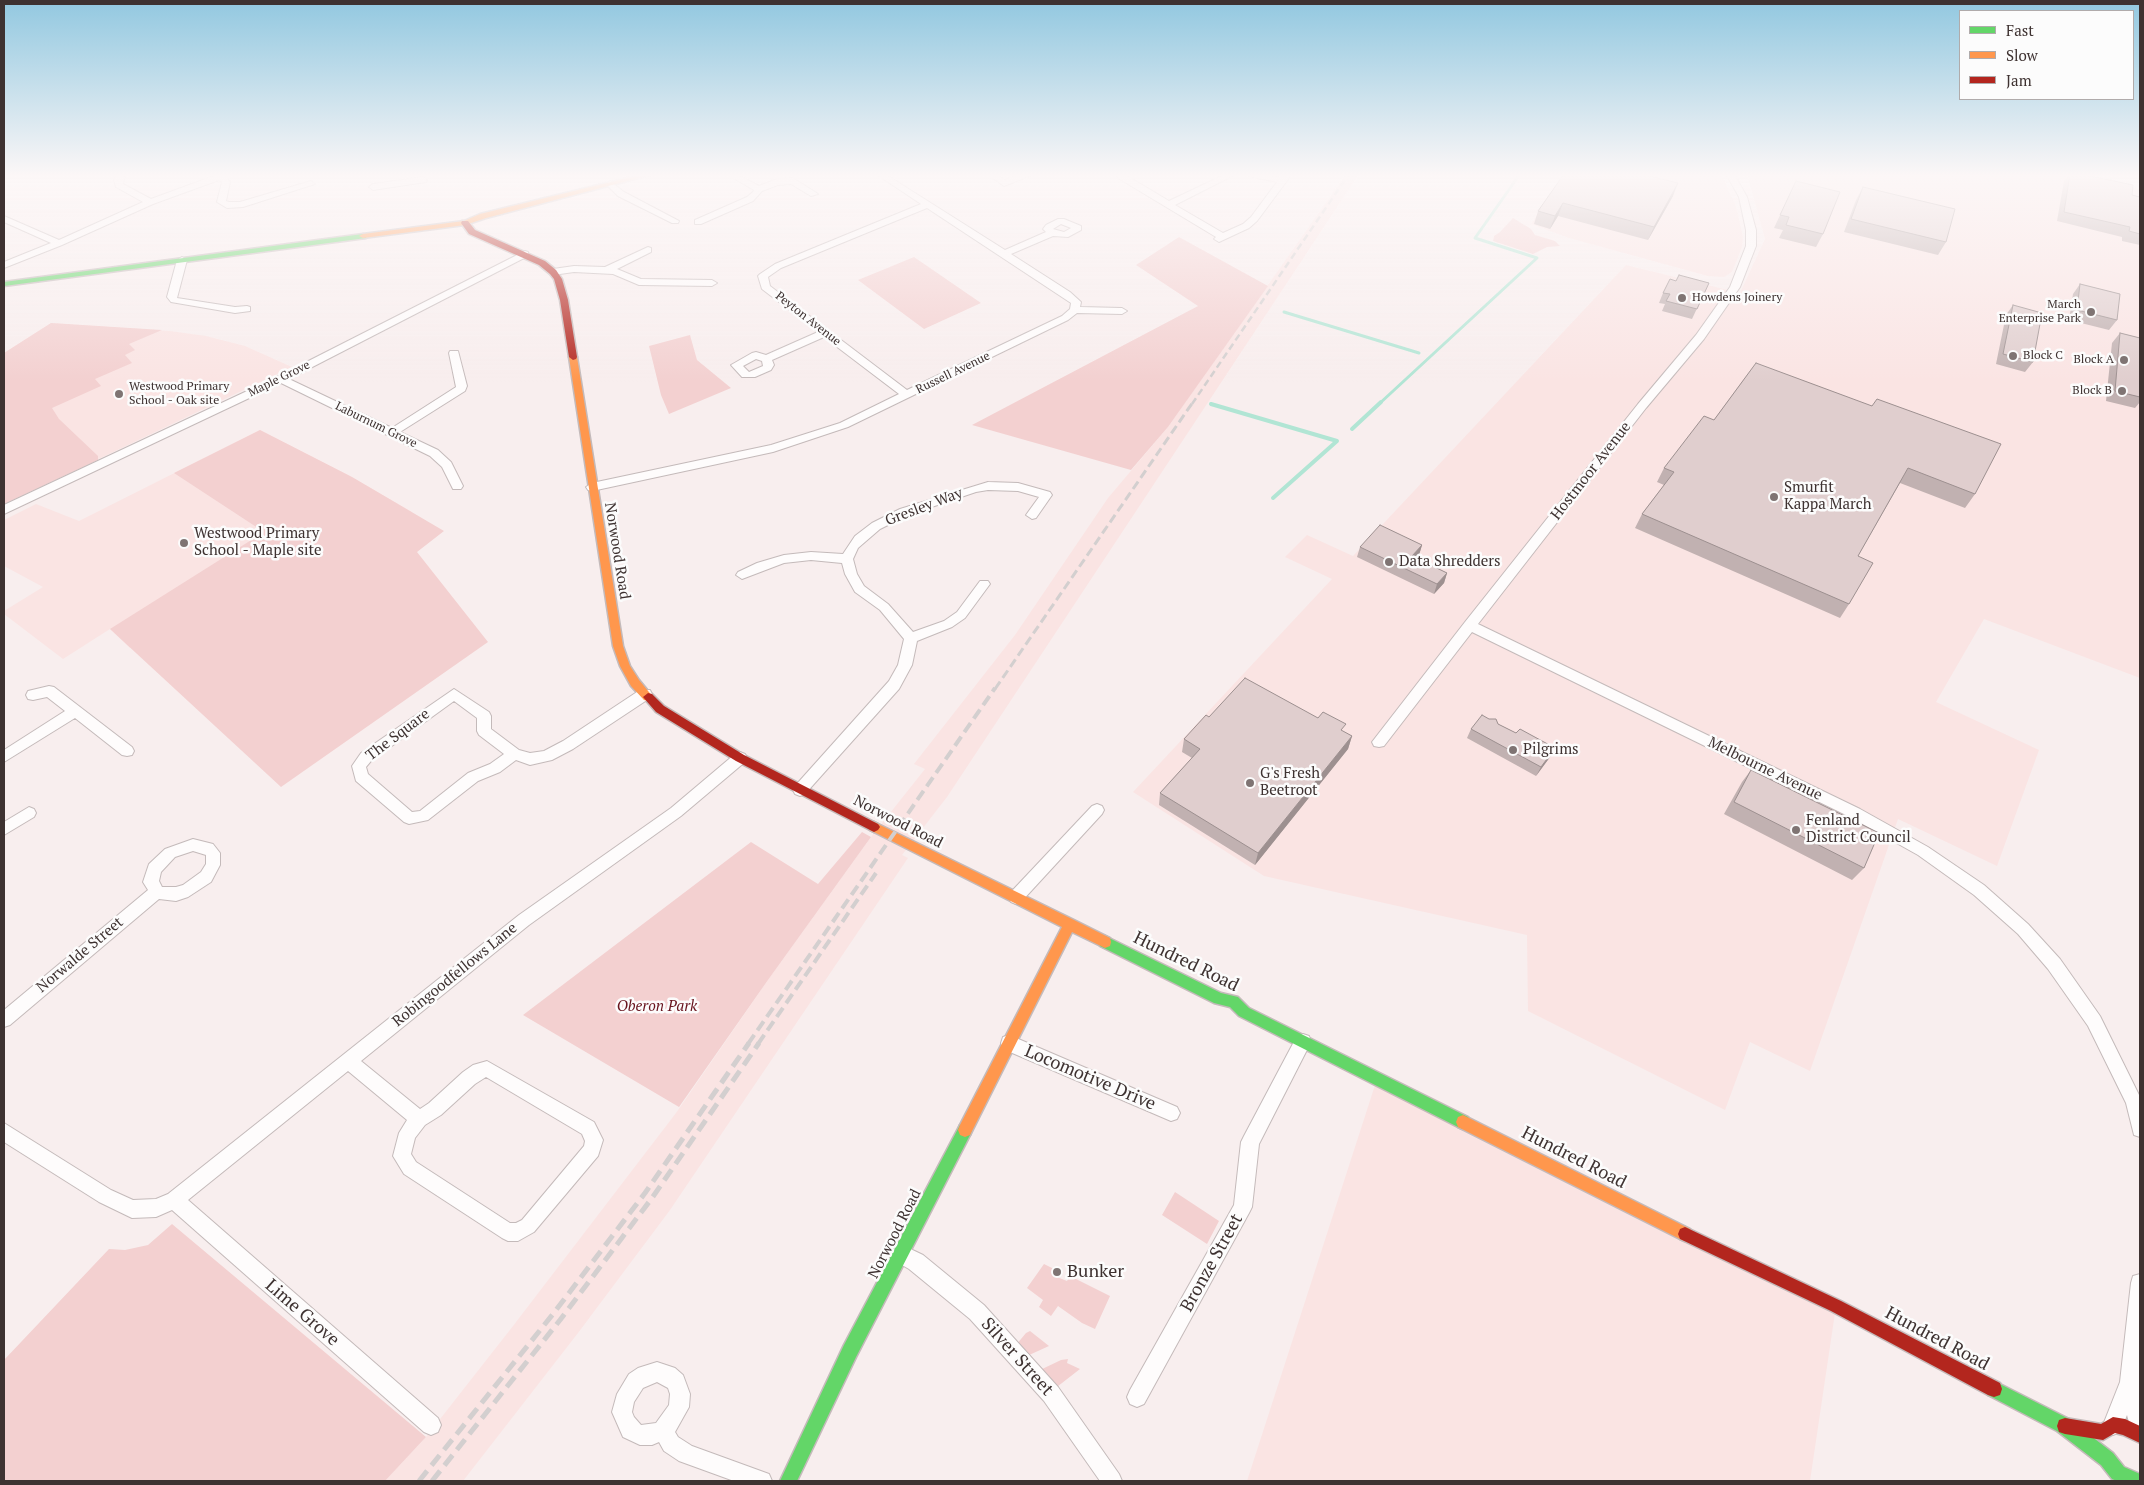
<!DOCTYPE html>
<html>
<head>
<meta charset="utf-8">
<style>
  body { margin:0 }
  #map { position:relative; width:2144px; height:1485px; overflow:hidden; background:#f8eeee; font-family:"PT Serif",serif }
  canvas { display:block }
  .frame { position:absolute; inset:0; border:5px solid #3e3231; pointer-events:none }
  .legend { position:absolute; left:1959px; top:10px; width:175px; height:90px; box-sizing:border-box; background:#fcfcfc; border:1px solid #b0abab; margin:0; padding:6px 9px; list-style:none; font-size:15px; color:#3e3231 }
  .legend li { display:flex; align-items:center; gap:10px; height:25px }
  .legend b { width:25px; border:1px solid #b0abab }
</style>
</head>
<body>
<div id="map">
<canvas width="2144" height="1485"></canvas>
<div class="frame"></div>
<ul class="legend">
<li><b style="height:6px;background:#63d668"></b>Fast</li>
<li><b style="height:6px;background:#ff974d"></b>Slow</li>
<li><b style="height:6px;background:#b3261e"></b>Jam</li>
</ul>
</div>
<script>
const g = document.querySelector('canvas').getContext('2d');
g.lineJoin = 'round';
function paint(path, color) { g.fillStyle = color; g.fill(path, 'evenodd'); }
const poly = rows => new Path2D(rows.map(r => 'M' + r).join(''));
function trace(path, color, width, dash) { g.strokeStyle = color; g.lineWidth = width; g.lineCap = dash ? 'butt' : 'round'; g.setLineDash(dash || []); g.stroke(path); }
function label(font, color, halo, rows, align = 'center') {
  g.font = font + ' "PT Serif",serif'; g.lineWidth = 5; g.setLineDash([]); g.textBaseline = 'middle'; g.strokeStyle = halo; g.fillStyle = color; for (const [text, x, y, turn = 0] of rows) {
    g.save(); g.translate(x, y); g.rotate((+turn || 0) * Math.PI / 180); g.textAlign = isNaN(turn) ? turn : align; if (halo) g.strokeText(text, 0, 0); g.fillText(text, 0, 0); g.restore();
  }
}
const built = poly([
  [1346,174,1359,174,947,797,902,855,908,858,670,1210,578,1333,463,1481,385,1481,426,1437,513,1326,676,1113,768,980,871,837,925,769,914,764,1015,635,1108,498,1168,427],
  [1566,174,1721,174,1736,206,1743,237,1742,247,1732,272,1724,277,1708,276,1569,238,1531,224],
  [1747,174,2072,174,2140,189,2140,678,1984,619,1936,702,2039,750,1997,866,1898,819,1810,1071,1750,1042,1725,1110,1528,1011,1527,935,1264,876,1133,792,1332,579,1285,557,1307,535,1353,556,1626,265,1740,293,1765,239],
  [51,323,170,331,206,336,245,346,292,367,4,504,4,353],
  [260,430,352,477,412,512,130,648,110,629,63,659,4,614,4,611,43,587,4,566,4,520,36,504,79,521],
  [1377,1079,1836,1306,1810,1481,1247,1481]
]);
const green = poly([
  [1513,218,1531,229,1535,235,1555,241,1560,246,1547,247,1533,254,1493,241,1494,236,1500,232],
  [1179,237,1268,286,1168,427,1131,470,972,425,1198,306,1136,265],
  [914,257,981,303,924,329,858,280],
  [51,323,162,330,129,344,135,350,125,355,132,363,95,379,101,386,52,408,59,419,98,456,98,460,4,504,4,353],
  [690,335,697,360,731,388,669,414,661,395,649,346],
  [260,430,352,477,444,531,417,552,488,642,281,787,110,629,264,532,174,473],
  [862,832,871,837,768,980,679,1107,523,1015,751,842,818,884],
  [1175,1192,1219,1221,1207,1244,1162,1215],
  [172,1224,426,1437,385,1481,4,1481,4,1360,109,1249,125,1250,148,1245],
  [1044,1264,1054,1269,1052,1275,1067,1281,1070,1276,1110,1296,1095,1329,1082,1323,1058,1306,1051,1316,1039,1307,1043,1300,1027,1288],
  [1030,1331,1049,1346,1027,1356,1016,1345,1026,1333],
  [1068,1359,1067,1363,1080,1369,1053,1390,1038,1371,1061,1360]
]);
const streamFar1 = poly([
  [1284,312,1419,353],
  [1379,404,1537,258,1475,238,1520,174]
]);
const stream = poly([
  [1211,404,1337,441,1273,498],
  [1352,429,1381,402]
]);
const street = poly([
  [117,174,125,174,123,184,151,199,219,174,230,174,226,177,230,182,226,201,229,202,240,202,311,181,315,184,243,207,227,208,217,202,222,182,219,180,153,204,62,245,4,268,4,262,51,243,4,222,4,216,59,240,143,202,116,187,114,180,117,174],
  [726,174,736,174,759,186,777,179,793,178,818,194,811,196,791,184,778,185,762,191,753,201,701,224,695,224,695,220,747,197,753,192,754,190,726,174],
  [876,174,885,174,1005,250,1046,232,1043,229,1046,225,1058,219,1064,219,1081,226,1081,230,1068,237,1053,236,1011,254,1070,292,1081,302,1080,307,1122,308,1127,311,1122,314,1077,313,1068,320,848,427,773,452,592,491,588,490,586,487,592,483,771,445,840,423,899,394,824,337,772,360,774,365,771,370,755,377,742,377,731,365,752,353,756,352,766,355,818,332,762,289,758,276,760,274,775,264,921,204,876,174],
  [927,208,1071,303,1070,309,1062,316,907,390,770,286,768,277,781,268,927,208],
  [1061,224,1071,228,1064,232,1053,229,1061,224],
  [756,359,762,361,763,366,749,372,743,366,756,359],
  [987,174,996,174,1005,180,1022,174,1034,174,1004,186,987,174],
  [1120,174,1124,174,1169,201,1226,174,1236,174,1175,205,1223,233,1243,224,1251,217,1277,182,1249,176,1248,174,1262,174,1281,178,1284,174,1292,174,1257,221,1249,228,1219,242,1214,239,1216,237,1118,178,1117,176,1120,174],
  [1726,174,1734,174,1747,197,1756,230,1756,246,1740,287,1704,339,1646,408,1478,624,1860,809,1928,847,1984,885,2028,924,2060,959,2100,1016,2140,1097,2140,1137,2134,1135,2126,1103,2088,1026,2048,969,2018,934,1974,895,1918,855,1850,817,1472,632,1384,746,1379,747,1374,746,1372,742,1465,622,1638,404,1696,335,1730,287,1746,246,1746,230,1739,197,1726,174],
  [423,177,427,180,426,182,373,190,369,187,373,184,423,177],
  [610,181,624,192,679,221,678,223,672,223,618,196,606,184,610,181],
  [648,247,651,248,651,252,617,269,641,279,712,280,717,283,712,286,639,285,613,274,574,272,553,275,548,272,553,269,574,266,605,267,648,247],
  [525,251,528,252,528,256,289,379,392,428,456,387,449,353,450,351,458,351,467,386,465,391,400,432,438,450,451,462,463,486,461,489,453,489,442,467,430,456,281,383,4,514,4,505,277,377,525,251],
  [182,257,187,260,177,298,235,307,247,306,250,307,250,311,235,313,171,302,167,297,177,260,182,257],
  [988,482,1018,483,1050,492,1052,495,1036,518,1032,519,1026,515,1039,497,1018,491,988,490,976,492,908,515,880,529,858,548,853,559,857,574,864,586,888,604,913,632,944,621,957,612,980,581,988,581,990,584,965,618,952,627,917,641,912,665,899,689,805,794,800,796,795,794,793,790,795,786,889,681,898,665,904,639,880,610,855,592,845,574,842,563,811,560,784,563,742,579,736,575,738,572,757,563,784,555,811,552,843,554,855,536,872,523,900,509,988,482],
  [49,686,54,687,132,747,134,751,132,755,127,756,122,755,75,718,4,762,4,750,65,711,47,697,33,700,28,699,26,695,28,691,49,686],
  [454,689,489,712,491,716,491,729,519,750,530,753,544,751,563,741,640,690,650,690,652,694,650,698,573,749,552,760,530,765,516,760,500,772,478,781,428,820,409,824,404,822,356,781,352,766,361,753,454,689],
  [454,701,477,718,477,731,479,735,504,754,490,764,468,773,420,811,412,812,368,774,366,767,371,761,454,701],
  [740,752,745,754,747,758,745,762,681,816,529,925,361,1061,420,1109,429,1103,463,1072,473,1065,487,1061,594,1122,603,1140,598,1156,534,1232,518,1241,508,1241,502,1238,404,1174,393,1156,399,1133,407,1120,348,1071,188,1200,438,1418,441,1425,438,1432,431,1435,424,1432,172,1210,156,1217,132,1218,99,1202,4,1142,4,1123,111,1190,133,1200,156,1199,168,1194,519,915,671,808,735,754,740,752],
  [486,1077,582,1134,585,1141,584,1146,522,1220,516,1223,510,1223,416,1162,411,1154,415,1138,425,1125,441,1115,475,1084,486,1077],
  [1097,804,1102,806,1104,810,1102,814,1021,902,1016,904,1011,902,1008,897,1011,892,1092,806,1097,804],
  [29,807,34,809,36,813,34,817,4,835,4,822,29,807],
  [193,839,213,844,220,853,220,865,211,882,188,897,176,901,159,899,10,1025,4,1027,4,1010,148,890,143,882,149,864,165,849,193,839],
  [193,851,206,855,206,864,201,872,183,885,176,887,162,887,159,881,161,872,175,857,193,851],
  [1303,1034,1309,1036,1311,1042,1259,1144,1252,1207,1249,1213,1144,1404,1137,1407,1130,1404,1127,1397,1130,1390,1234,1205,1241,1142,1244,1136,1297,1036,1303,1034],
  [1009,1035,1177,1107,1180,1113,1177,1119,1171,1121,1003,1049,1001,1043,1003,1037,1009,1035],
  [902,1245,923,1255,984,1305,1058,1387,1119,1474,1122,1481,1100,1481,1044,1401,970,1319,909,1269,895,1261,893,1254,895,1247,902,1245],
  [2140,1274,2140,1440,2133,1437,2127,1415,2120,1432,2113,1435,2106,1432,2103,1425,2120,1382,2131,1283,2133,1276,2140,1274],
  [657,1362,675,1368,683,1375,690,1394,689,1407,675,1432,678,1437,692,1446,769,1474,772,1481,734,1481,679,1461,664,1451,659,1442,652,1445,640,1445,623,1437,612,1412,617,1394,629,1374,638,1368,657,1362],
  [657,1382,668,1388,670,1394,669,1405,656,1423,641,1425,634,1417,632,1412,634,1402,643,1388,657,1382]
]);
const fast = poly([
  [363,234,367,236,366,238,4,286,4,282,363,234],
  [1105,936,1221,993,1238,997,1249,1008,1468,1117,1470,1122,1468,1127,1463,1129,1458,1127,1239,1016,1230,1007,1214,1003,1100,946,1099,942,1100,938,1105,936],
  [965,1123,970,1125,972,1130,970,1135,856,1357,797,1481,780,1481,844,1345,960,1125,965,1123],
  [1994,1381,2069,1419,2113,1453,2124,1467,2140,1474,2140,1481,2117,1481,2112,1479,2101,1465,2057,1431,1988,1395,1986,1389,1988,1383,1994,1381]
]);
const slow = poly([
  [643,174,654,174,486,218,465,225,363,238,359,236,363,234,464,221,480,214,643,174],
  [573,354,577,357,623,646,630,666,639,680,653,697,648,701,644,700,631,686,620,666,613,646,569,357,573,354],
  [874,822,1074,920,1110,938,1111,942,1110,946,1105,948,1072,932,970,1135,965,1137,960,1135,958,1130,960,1125,1062,927,870,830,868,827,870,824,874,822],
  [1463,1115,1690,1229,1692,1234,1690,1239,1685,1241,1680,1239,1458,1127,1456,1122,1458,1117,1463,1115]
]);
const jam = poly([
  [462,221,468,221,475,230,545,261,556,270,562,279,568,300,577,357,576,359,573,360,569,357,560,300,554,279,550,274,539,265,469,234,461,223,462,221],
  [648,693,652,694,664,706,744,755,878,824,880,827,878,830,874,832,870,830,736,761,656,712,643,697,648,693],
  [1685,1227,1841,1301,2000,1383,2002,1389,2000,1395,1994,1397,1988,1395,1831,1311,1680,1239,1678,1234,1680,1229,1685,1227],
  [2113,1417,2125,1419,2140,1426,2140,1443,2123,1435,2115,1433,2103,1440,2065,1434,2059,1432,2057,1426,2059,1420,2065,1418,2101,1424,2113,1417]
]);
const railFar3 = poly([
  [1192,404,1349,174]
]);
const railFar2 = poly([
  [995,689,1193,402]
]);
const railFar1 = poly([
  [748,1044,995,688],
  [758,1044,876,873]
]);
const rail = poly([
  [419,1481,553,1314,645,1193,749,1043],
  [432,1481,560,1320,652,1198,759,1043]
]);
const wall = poly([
  [1564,174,1673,196,1648,240,1558,216,1550,229,1534,224,1538,211],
  [2069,174,2081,174,2132,195,2140,197,2140,245,2122,241,2122,237,2057,221,2064,181],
  [1796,181,1823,234,1816,247,1779,238,1783,230,1774,228],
  [1863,187,1946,242,1938,255,1844,232,1856,200],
  [1676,281,1709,283,1692,319,1662,311,1665,304,1659,303,1663,293],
  [2080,284,2117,320,2109,330,2069,320,2073,294],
  [2013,305,2033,362,2025,372,1996,364,2006,315],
  [2120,333,2140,338,2140,402,2135,408,2106,401,2112,343],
  [1756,363,1975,494,1965,508,1900,483,1858,556,1849,604,1840,618,1635,528,1642,514,1664,485,1657,482,1664,468,1714,420],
  [1422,545,1419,555,1416,558,1447,573,1444,583,1434,594,1357,557,1360,547],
  [1209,717,1318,718,1352,736,1348,749,1255,865,1159,805,1160,793,1192,758,1182,752,1184,739],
  [1498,724,1516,733,1555,748,1550,757,1536,776,1467,738,1471,729],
  [1751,770,1864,868,1852,880,1724,814,1742,782]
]);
const shadedWall = poly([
  [1678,183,1673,196,1648,240,1654,227],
  [1563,203,1558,216,1550,229,1555,216],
  [1422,545,1419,555,1409,566,1412,556],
  [1447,573,1444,583,1434,594,1437,584],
  [1352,736,1348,749,1255,865,1258,853],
  [1555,748,1550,757,1536,776,1541,767]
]);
const building = poly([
  [1564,174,1641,174,1678,183,1654,227,1563,203,1555,216,1538,211,1564,174],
  [2070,174,2081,174,2133,185,2132,195,2140,197,2140,234,2129,231,2130,227,2064,212,2070,174],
  [1796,181,1840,192,1823,234,1786,225,1789,217,1780,215,1796,181],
  [1863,187,1955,209,1946,242,1851,219,1863,187],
  [1679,275,1709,283,1697,309,1666,301,1670,294,1663,293,1670,279,1676,281,1679,275],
  [2080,284,2120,294,2117,320,2077,310,2080,284],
  [2013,305,2042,313,2033,362,2003,354,2013,305],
  [2120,333,2140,338,2140,397,2115,391,2120,333],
  [1756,363,1872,406,1877,399,2001,444,1975,494,1908,468,1858,556,1873,563,1849,604,1642,514,1674,472,1664,468,1704,416,1714,420,1756,363],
  [1380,525,1422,545,1412,556,1447,573,1437,584,1360,547,1380,525],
  [1245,678,1318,718,1323,712,1346,724,1341,730,1352,736,1258,853,1160,793,1200,749,1184,739,1206,715,1209,717,1245,678],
  [1482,715,1489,719,1496,719,1498,724,1516,733,1520,729,1555,748,1541,767,1471,729,1482,715],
  [1751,770,1879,833,1864,868,1734,802,1751,770]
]);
const markers = [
  [1682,298,5,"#7f7473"],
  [2091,312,5,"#7f7473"],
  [2013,356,5,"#7f7473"],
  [2124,360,5,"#7f7473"],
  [2122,391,5,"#7f7473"],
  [119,394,5,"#7f7473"],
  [1774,497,5,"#7f7473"],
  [184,543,5,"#7f7473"],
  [1389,562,5,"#7f7473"],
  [1513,750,5,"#7f7473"],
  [1250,783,5,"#7f7473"],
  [1796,830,5,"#7f7473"],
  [1057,1272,5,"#7f7473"]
];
const farPoinames = [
  ["Howdens Joinery",1692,298],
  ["March",2081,305,"right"],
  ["Enterprise Park",2081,319,"right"],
  ["Block C",2023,356],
  ["Block A",2114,360,"right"],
  ["Westwood Primary",129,387],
  ["School - Oak site",129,401],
  ["Block B",2112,391,"right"]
];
const farStreetnames = [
  ["Peyton Avenue",808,319,38],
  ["Russell Avenue",953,373,-26],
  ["Maple Grove",279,379,-26],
  ["Laburnum Grove",376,425,26]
];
const streetNames = [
  ["Hostmoor Avenue",1591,471,-52],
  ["Gresley Way",924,507,-21],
  ["Norwood Road",617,551,81],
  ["The Square",398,735,-37],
  ["Melbourne Avenue",1765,769,26],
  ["Norwood Road",898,822,27],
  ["Norwalde Street",80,955,-40],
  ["Robingoodfellows Lane",455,975,-39],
  ["Norwood Road",895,1234,-63]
];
const poiNames = [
  ["Smurfit",1784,488],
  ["Kappa March",1784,505],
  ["Westwood Primary",194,534],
  ["School - Maple site",194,551],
  ["Data Shredders",1399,562],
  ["Pilgrims",1523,750],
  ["G's Fresh",1260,774],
  ["Beetroot",1260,791],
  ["Fenland",1806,821],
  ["District Council",1806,838]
];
const parkNames = [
  ["Oberon Park",657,1007]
];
const nearStreetnames = [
  ["Hundred Road",1186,962,26],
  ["Locomotive Drive",1090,1078,23],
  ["Hundred Road",1574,1158,27],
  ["Bronze Street",1212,1263,-61],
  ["Lime Grove",302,1313,41],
  ["Hundred Road",1937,1339,28],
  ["Silver Street",1017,1357,48]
];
const nearPoinames = [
  ["Bunker",1067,1272]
];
paint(built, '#fae4e3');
paint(green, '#f3d0d0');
trace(streamFar1, '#b1e5d4', 3);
trace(stream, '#b1e5d4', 4);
trace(street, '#c4baba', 2);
trace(fast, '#c4baba', 3);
trace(slow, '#c4baba', 3);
trace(jam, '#c4baba', 3);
paint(street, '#fefcfc');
paint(fast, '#63d668');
paint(slow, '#ff974d');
paint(jam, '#b3261e');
trace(railFar3, '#d3cfcf', 2.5, [7, 4]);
trace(railFar2, '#d3cfcf', 3, [9, 4.5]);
trace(railFar1, '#d3cfcf', 4, [11, 5.5]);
trace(rail, '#d3cfcf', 5, [13, 7]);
paint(wall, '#c1b1b1');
paint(shadedWall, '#9d9090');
paint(building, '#e0cece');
trace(building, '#9d9090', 1);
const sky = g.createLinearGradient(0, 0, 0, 382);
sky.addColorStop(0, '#92c8e0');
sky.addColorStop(0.46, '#fcf7f7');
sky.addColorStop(1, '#fcf7f700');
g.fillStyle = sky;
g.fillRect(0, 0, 2144, 382);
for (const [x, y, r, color] of markers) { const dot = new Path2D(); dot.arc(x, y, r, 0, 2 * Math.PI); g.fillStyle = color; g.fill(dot); trace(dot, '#fcfcfc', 2); }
label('12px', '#3e3231', '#fcfcfc', farPoinames, 'left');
label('12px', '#3e3231', '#fcfcfc', farStreetnames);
label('15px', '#3e3231', '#fcfcfc', streetNames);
label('15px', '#3e3231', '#fcfcfc', poiNames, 'left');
label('italic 15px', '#68141e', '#fcfcfc', parkNames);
label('18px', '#3e3231', '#fcfcfc', nearStreetnames);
label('18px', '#3e3231', '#fcfcfc', nearPoinames, 'left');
</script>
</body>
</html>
